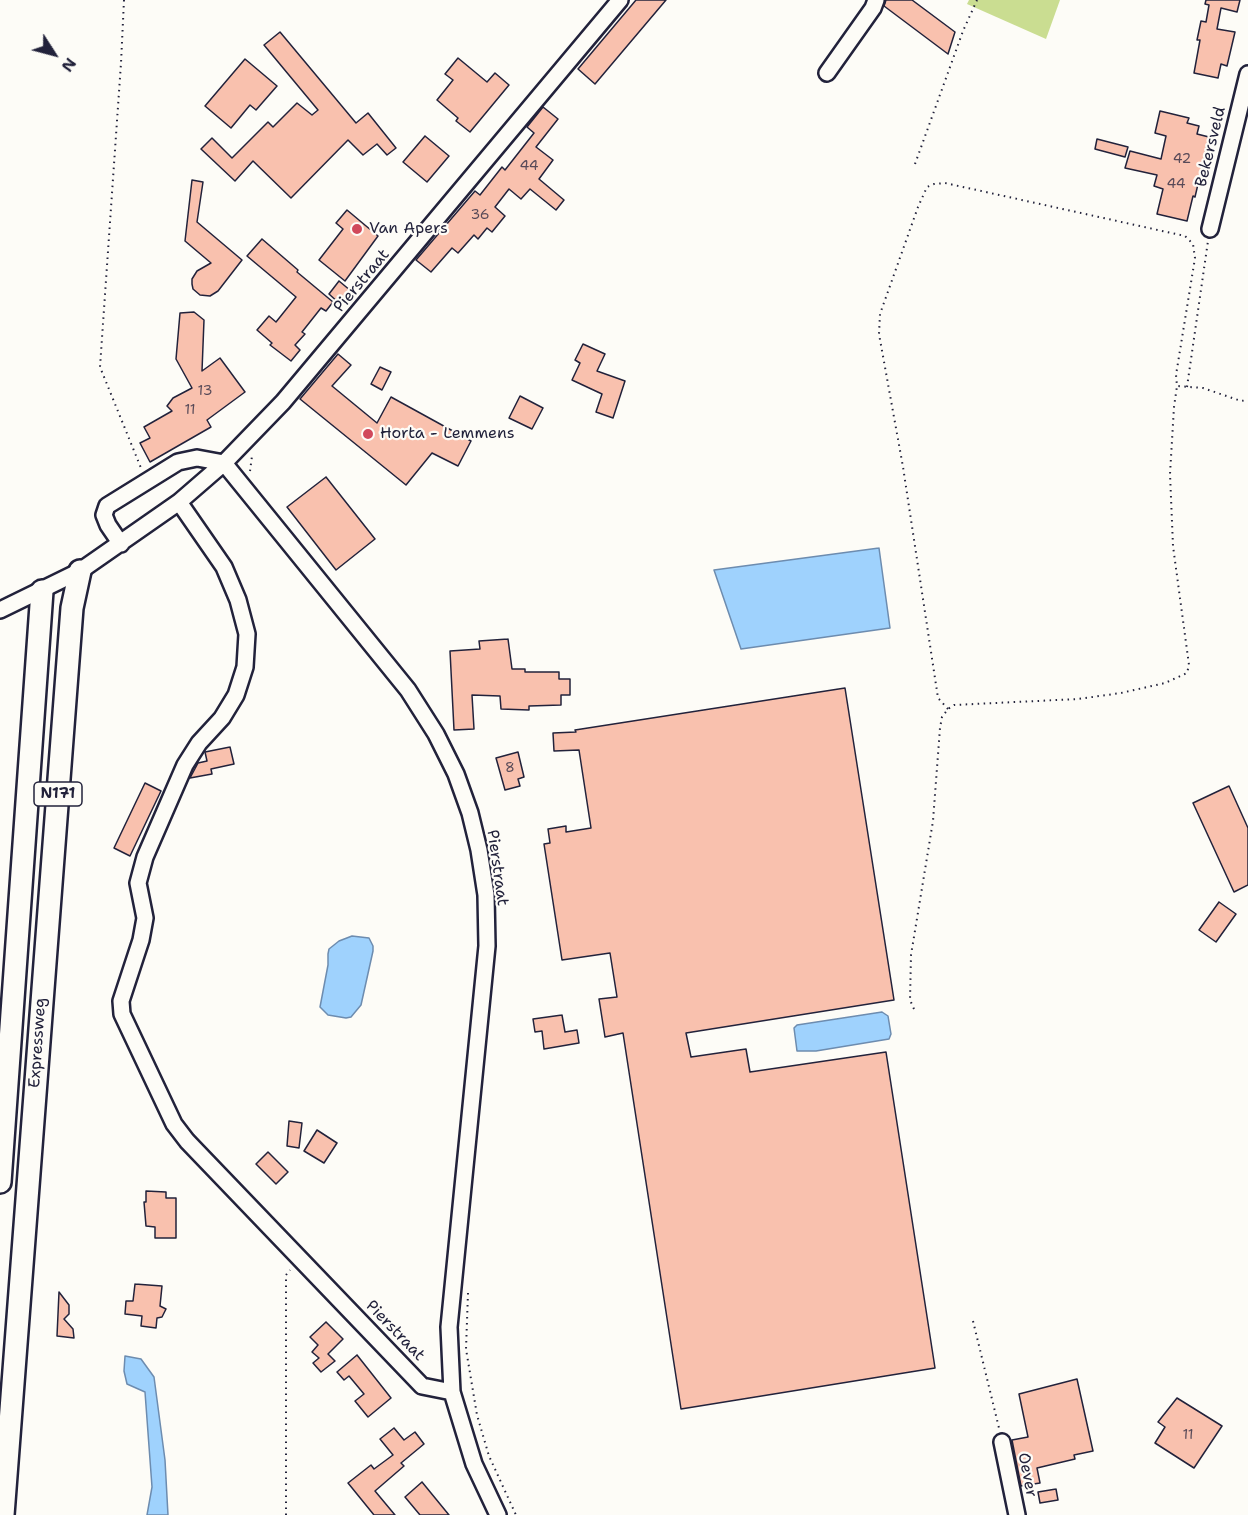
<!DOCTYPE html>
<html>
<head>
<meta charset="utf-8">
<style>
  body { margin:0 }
  #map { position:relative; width:1248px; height:1515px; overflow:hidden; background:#fdfcf7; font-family:"Shantell Sans",sans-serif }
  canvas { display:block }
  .north { position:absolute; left:24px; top:24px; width:60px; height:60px; -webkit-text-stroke:4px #fdfcf7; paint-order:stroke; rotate:126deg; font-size:16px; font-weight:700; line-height:24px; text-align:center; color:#22223b }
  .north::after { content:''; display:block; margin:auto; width:21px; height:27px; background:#22223b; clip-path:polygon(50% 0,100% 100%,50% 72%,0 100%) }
</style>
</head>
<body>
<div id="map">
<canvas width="1248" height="1515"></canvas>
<div class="north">N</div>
</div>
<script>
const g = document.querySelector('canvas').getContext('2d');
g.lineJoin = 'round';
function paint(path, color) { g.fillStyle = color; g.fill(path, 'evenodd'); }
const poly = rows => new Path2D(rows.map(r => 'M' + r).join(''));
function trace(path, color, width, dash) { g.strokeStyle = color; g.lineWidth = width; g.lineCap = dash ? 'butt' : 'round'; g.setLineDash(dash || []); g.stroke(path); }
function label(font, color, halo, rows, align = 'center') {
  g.font = font + ' "Shantell Sans",sans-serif'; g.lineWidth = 4.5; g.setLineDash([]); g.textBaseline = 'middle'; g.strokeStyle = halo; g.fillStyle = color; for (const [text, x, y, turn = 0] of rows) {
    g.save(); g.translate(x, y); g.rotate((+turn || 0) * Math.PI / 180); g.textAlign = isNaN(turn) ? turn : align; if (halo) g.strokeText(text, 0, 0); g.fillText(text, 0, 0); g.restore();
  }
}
const green = poly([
  [969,0,1060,0,1046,39,967,4]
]);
const water = poly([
  [879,548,890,628,741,649,714,570,879,548],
  [352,936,369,938,373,946,373,951,361,1005,351,1017,346,1018,328,1015,320,1007,328,965,328,954,329,949,339,941,352,936],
  [882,1012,888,1016,891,1034,889,1039,816,1051,797,1051,794,1028,797,1025,882,1012],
  [125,1356,141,1359,154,1377,165,1460,168,1515,147,1515,152,1487,145,1392,127,1384,124,1371,125,1356]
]);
const building = poly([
  [636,0,666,0,595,84,578,69,636,0],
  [886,0,912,0,955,32,948,54,884,6,886,0],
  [1206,0,1240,0,1237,12,1221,8,1217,29,1235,32,1227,66,1221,64,1218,78,1194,73,1200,40,1197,40,1201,21,1206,22,1209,5,1205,4,1206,0],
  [280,32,356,123,368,113,396,148,387,155,377,144,363,155,348,140,291,198,253,161,235,181,201,149,212,138,232,158,268,122,273,127,297,103,312,115,318,110,264,45,280,32],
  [458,58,487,82,495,73,509,85,470,132,456,121,458,118,437,100,453,80,445,74,458,58],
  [245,59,277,86,256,110,250,105,231,128,205,106,245,59],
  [543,107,558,119,536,147,553,160,539,179,564,200,556,210,530,189,521,199,509,189,495,207,505,216,492,232,487,228,478,239,474,235,458,253,452,248,431,272,416,260,475,191,480,195,502,167,505,170,534,133,527,127,543,107],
  [1160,111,1189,118,1187,123,1199,126,1197,134,1209,137,1195,197,1193,196,1187,221,1157,214,1163,189,1154,186,1157,175,1125,168,1130,151,1161,159,1166,136,1155,133,1160,111],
  [425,136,449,156,427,182,403,162,425,136],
  [1097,139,1128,147,1125,157,1095,149,1097,139],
  [192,180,203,182,197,222,242,260,218,291,210,296,200,295,193,289,192,284,192,279,197,271,211,263,185,241,192,180],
  [347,210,378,236,345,281,319,260,343,229,336,223,347,210],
  [262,239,298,270,297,272,333,302,326,311,321,308,302,332,305,334,295,345,300,350,291,361,270,345,272,343,257,330,269,316,276,322,296,297,247,256,262,239],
  [339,281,351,291,340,304,329,294,339,281],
  [194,312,204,320,202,371,220,358,245,392,207,420,211,427,150,462,140,443,150,438,144,427,172,411,167,406,173,398,192,388,176,359,180,313,194,312],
  [583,344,605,354,597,371,625,381,613,418,596,412,602,394,572,380,580,363,575,360,583,344],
  [338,354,351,365,332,386,377,423,391,397,471,441,458,466,432,453,406,485,300,399,338,354],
  [380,367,391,372,382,390,371,384,380,367],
  [520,396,543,408,532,429,509,418,520,396],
  [326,477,375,539,336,570,287,507,326,477],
  [508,639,512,669,525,669,525,672,559,672,559,679,570,679,570,695,561,695,561,705,529,706,529,710,501,709,500,696,472,695,474,729,454,730,450,651,480,649,479,641,508,639],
  [845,688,894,1000,686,1033,691,1057,746,1049,750,1072,886,1052,935,1368,681,1409,623,1033,605,1037,599,999,617,997,610,953,562,960,544,844,550,843,548,829,566,826,566,832,591,828,579,750,554,751,553,733,576,732,575,730,845,688],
  [230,747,234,764,211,769,212,774,190,778,198,763,207,761,205,752,230,747],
  [518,752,524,777,518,779,520,786,505,790,496,758,518,752],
  [145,783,161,791,130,856,114,848,145,783],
  [1229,786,1248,828,1248,885,1234,892,1193,803,1229,786],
  [1219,902,1236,914,1216,942,1199,930,1219,902],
  [562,1015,565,1032,577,1030,579,1043,544,1049,542,1031,535,1032,533,1019,562,1015],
  [289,1121,302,1123,299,1148,287,1146,289,1121],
  [317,1130,337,1143,324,1163,304,1151,317,1130],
  [268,1152,288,1172,276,1184,256,1164,268,1152],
  [146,1191,166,1192,166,1198,176,1198,176,1238,155,1238,155,1227,146,1226,144,1202,146,1202,146,1191],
  [135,1284,162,1286,160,1306,166,1309,162,1317,157,1318,156,1328,141,1326,142,1316,125,1314,126,1301,133,1301,135,1284],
  [59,1292,69,1305,69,1314,64,1319,73,1329,74,1338,57,1336,59,1292],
  [326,1322,343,1339,328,1354,335,1361,321,1372,313,1363,319,1358,312,1352,318,1345,310,1337,326,1322],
  [357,1355,391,1398,368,1417,355,1401,364,1394,349,1376,344,1380,337,1372,357,1355],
  [1077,1379,1093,1451,1074,1455,1075,1459,1037,1468,1040,1483,1021,1486,1012,1440,1028,1437,1019,1394,1077,1379],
  [1177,1398,1222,1426,1194,1468,1155,1443,1165,1427,1158,1422,1177,1398],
  [394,1428,404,1440,415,1432,424,1444,401,1463,404,1466,375,1491,395,1515,374,1515,348,1483,371,1465,374,1469,393,1455,380,1439,394,1428],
  [422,1482,449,1515,420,1515,405,1497,422,1482],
  [1056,1489,1058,1500,1040,1503,1038,1492,1056,1489]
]);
const path = poly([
  [124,0,121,63,100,367,141,468],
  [915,164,963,31,977,0],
  [1187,387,1208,241],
  [250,471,252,456],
  [948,709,938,698,903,467,879,334,880,314,918,207,927,187,934,184,945,183,1185,236,1193,244,1195,258,1176,375,1177,386,1203,388,1241,401,1248,400],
  [914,1009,910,1000,911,955,933,821,940,728,942,717,948,709,954,705,1078,699,1121,693,1165,683,1187,673,1189,665,1173,546,1170,474,1174,407,1177,386],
  [468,1293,466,1349,477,1415,489,1456,516,1515],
  [973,1321,999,1428],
  [286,1515,286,1275,290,1270]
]);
const minor = poly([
  [827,73,873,8,876,0],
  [1210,229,1248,74],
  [179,502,224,567,238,600,247,634,245,667,236,695,222,718,199,743,185,765,145,857,138,883,145,918,141,940,121,1001,122,1014,174,1124,187,1141,422,1386,452,1392],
  [121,544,108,525,104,515,107,506,178,462,197,458,224,463,408,690,436,734,456,774,470,813,479,850,486,895,487,946,449,1327,452,1392,474,1464,498,1515],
  [0,610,80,571,179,502,224,463,283,402,620,0],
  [1002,1442,1017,1515]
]);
const highway = poly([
  [0,1182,42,591],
  [3,1515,72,608,80,571]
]);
const markers = [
  [357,229,6,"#d1495b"],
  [368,434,6,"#d1495b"]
];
const numberNames = [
  ["42",1182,159],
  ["44",529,166],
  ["44",1176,184],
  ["36",480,215],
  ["13",205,391],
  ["11",190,410],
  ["8",510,768],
  ["11",1188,1435]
];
const shields = [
  [58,794,48]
];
const shieldNames = [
  ["N171",58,794]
];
const streetNames = [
  ["Bekersveld",1211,147,-76],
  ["Pierstraat",362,281,-50],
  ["Pierstraat",497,868,82],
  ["Expressweg",38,1043,-86],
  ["Pierstraat",395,1331,46],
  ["Oever",1027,1475,79]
];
const poiNames = [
  ["Van Apers",369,229],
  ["Horta - Lemmens",380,434]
];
paint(green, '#cadd91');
paint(water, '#9fd2fd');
trace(water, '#6d8caf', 1.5);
paint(building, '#f9c1ae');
trace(building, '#22223b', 1.5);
trace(minor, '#22223b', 20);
trace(highway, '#22223b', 26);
trace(path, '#22223b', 2, [1.5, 4.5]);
trace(minor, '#fdfcf7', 15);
trace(highway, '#fdfcf7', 21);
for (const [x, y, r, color] of markers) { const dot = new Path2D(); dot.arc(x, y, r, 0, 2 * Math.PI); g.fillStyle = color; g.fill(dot); trace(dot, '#fdfcf7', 2); }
label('14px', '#584a58', null, numberNames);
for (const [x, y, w] of shields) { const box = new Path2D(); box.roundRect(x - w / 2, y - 12, w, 24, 4.5); g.fillStyle = '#fdfcf7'; g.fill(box); trace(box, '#22223b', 1.5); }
label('bold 15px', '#22223b', null, shieldNames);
label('16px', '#22223b', '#fdfcf7', streetNames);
label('16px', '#22223b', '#fdfcf7', poiNames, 'left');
</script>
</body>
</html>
